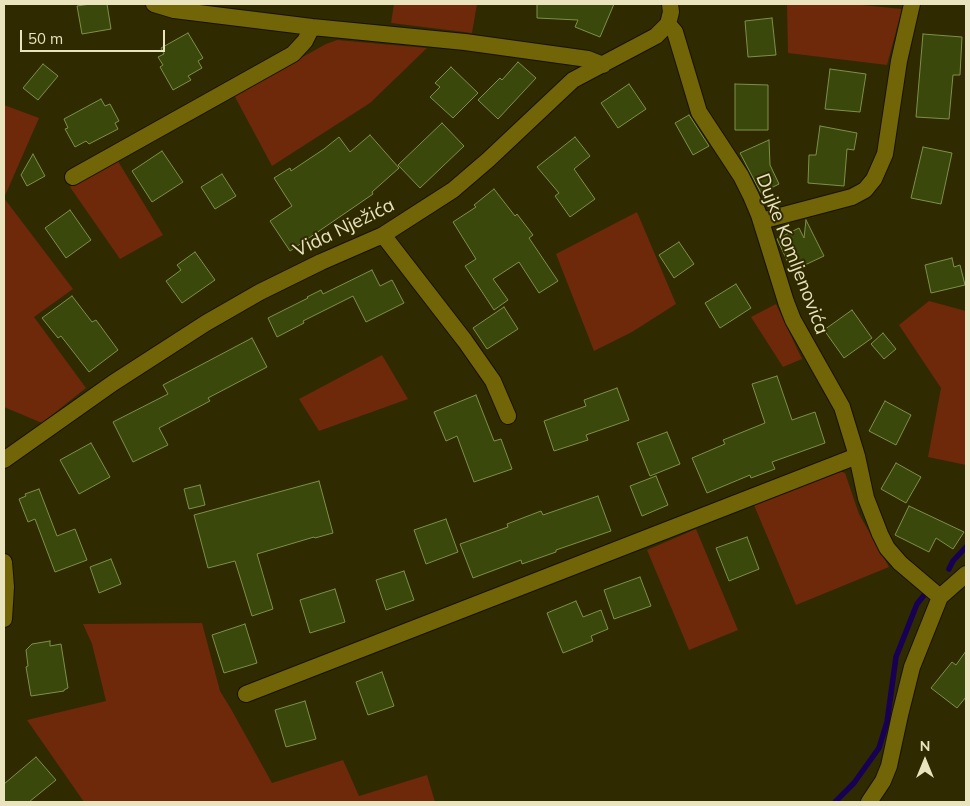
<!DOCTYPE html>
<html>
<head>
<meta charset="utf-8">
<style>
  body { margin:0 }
  #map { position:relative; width:970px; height:806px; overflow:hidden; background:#302a00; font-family:Mulish,sans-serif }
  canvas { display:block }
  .frame { position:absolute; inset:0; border:5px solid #e9e4be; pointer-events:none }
  .north { position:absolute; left:900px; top:736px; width:50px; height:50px; -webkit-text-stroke:4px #302a00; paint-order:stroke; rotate:0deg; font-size:14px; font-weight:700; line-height:20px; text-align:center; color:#e9e4be }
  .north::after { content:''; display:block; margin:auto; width:18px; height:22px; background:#e9e4be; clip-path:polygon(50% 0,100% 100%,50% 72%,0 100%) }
  .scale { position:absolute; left:20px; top:30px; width:145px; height:22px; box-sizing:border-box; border:2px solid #e9e4be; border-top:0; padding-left:6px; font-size:15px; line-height:18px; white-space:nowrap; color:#e9e4be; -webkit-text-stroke:4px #302a00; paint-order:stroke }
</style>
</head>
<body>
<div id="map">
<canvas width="970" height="806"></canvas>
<div class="frame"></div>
<div class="north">N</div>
<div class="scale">50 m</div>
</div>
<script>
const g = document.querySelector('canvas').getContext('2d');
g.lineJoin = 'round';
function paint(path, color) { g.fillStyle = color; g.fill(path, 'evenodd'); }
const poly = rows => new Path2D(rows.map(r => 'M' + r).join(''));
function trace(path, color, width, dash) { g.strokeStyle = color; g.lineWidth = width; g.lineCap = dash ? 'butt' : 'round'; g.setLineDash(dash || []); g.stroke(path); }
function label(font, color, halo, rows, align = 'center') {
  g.font = font + ' Mulish,sans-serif'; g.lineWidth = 4; g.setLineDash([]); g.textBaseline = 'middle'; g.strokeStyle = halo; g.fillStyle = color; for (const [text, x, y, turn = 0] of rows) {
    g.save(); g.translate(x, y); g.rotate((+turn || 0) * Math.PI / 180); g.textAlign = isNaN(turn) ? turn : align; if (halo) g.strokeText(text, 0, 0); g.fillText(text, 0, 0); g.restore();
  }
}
const green = poly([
  [394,4,477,4,472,33,391,23],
  [787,4,852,4,902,9,887,65,788,53],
  [337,40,427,48,370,103,272,166,234,95,326,44],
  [4,105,39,118,4,198,73,289,34,317,86,388,42,423,4,407],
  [116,158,163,235,120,259,70,187],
  [637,212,676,304,632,332,594,351,556,254],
  [929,301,966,311,966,465,928,457,941,388,899,325],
  [776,304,802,359,783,367,751,317],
  [382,355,408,399,319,431,299,399],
  [840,471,845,473,859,514,889,567,796,605,754,505],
  [696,529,738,630,689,650,647,550],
  [202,623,220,691,231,709,272,783,343,760,359,796,427,775,435,802,84,802,27,720,106,701,92,644,83,624]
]);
const stream = poly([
  [949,569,953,561,966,547],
  [835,802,854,783,879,748,887,722,896,657,917,604,925,594]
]);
const building = poly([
  [90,4,107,4,111,29,82,34,77,6,90,4],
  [537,4,614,4,600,37,575,27,578,20,537,18,537,4],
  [772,18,776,55,748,57,745,21,772,18],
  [188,33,203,58,198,61,202,68,188,76,191,80,173,90,160,67,163,65,158,57,164,54,161,48,188,33],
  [923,34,962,37,960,75,953,75,949,119,916,117,923,34],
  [518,62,536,78,498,119,478,100,500,78,502,80,518,62],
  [43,64,58,76,38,100,23,88,43,64],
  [451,67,478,93,453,118,430,97,440,87,435,83,451,67],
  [830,69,866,74,860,112,825,109,830,69],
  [629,84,646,109,618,128,601,103,629,84],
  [735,84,768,85,768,130,735,130,735,84],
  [101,99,105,106,110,104,119,121,115,123,118,129,89,144,86,141,75,147,65,129,68,128,64,119,101,99],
  [689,115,709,146,693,155,675,123,689,115],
  [442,123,464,146,420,188,398,165,442,123],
  [820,126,857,133,854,150,847,149,844,186,808,183,809,155,816,155,820,126],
  [370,135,399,168,372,192,373,194,290,251,270,221,292,206,274,178,290,168,291,171,324,149,339,137,350,152,370,135],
  [575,137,590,156,574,169,595,199,570,217,555,196,559,193,537,167,575,137],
  [769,140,770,165,779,184,761,193,740,153,769,140],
  [923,147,952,153,941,204,911,198,923,147],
  [162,151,183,182,152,202,132,171,162,151],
  [33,154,45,176,27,186,21,175,33,154],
  [222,174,236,196,215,209,201,187,222,174],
  [494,189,515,216,517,214,533,235,529,238,558,281,539,293,519,262,493,279,508,300,494,310,465,266,476,259,453,222,476,207,474,205,494,189],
  [70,210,91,240,66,258,45,228,70,210],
  [806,220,824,256,792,271,777,239,799,228,804,238,806,220],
  [679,242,694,264,674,278,659,255,679,242],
  [195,252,215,280,182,303,166,281,181,270,177,265,195,252],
  [952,258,954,267,960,265,965,285,931,293,925,265,952,258],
  [372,270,380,286,392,280,404,303,366,322,353,296,303,321,304,323,277,337,268,318,308,298,307,297,321,290,323,294,372,270],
  [736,284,751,308,720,328,705,303,736,284],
  [72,296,92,322,96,320,118,350,89,372,61,336,58,338,42,318,72,296],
  [504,307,518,329,487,349,473,328,504,307],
  [852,310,872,338,844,358,824,330,852,310],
  [883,333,896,349,884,359,871,344,883,333],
  [252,338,267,367,208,398,210,401,159,428,168,445,133,462,113,422,168,394,163,385,252,338],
  [777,376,792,420,815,412,825,443,772,462,775,469,751,478,750,475,707,493,692,458,725,444,723,440,765,423,752,384,777,376],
  [617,388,629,420,586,435,588,440,554,451,544,421,586,406,584,400,617,388],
  [476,395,494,441,501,439,512,469,474,482,457,436,446,441,434,412,476,395],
  [885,401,911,415,896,445,869,431,885,401],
  [667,432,680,464,650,476,637,443,667,432],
  [91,443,110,477,79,494,60,460,91,443],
  [896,463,921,477,906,503,881,489,896,463],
  [656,476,668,505,642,516,630,486,656,476],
  [319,481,333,533,315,538,314,537,257,554,273,609,252,616,235,561,208,568,194,515,319,481],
  [200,485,205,505,189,509,184,489,200,485],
  [39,489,57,536,75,529,87,560,55,572,35,519,28,522,19,499,26,496,25,494,39,489],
  [598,496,611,531,556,550,556,552,522,564,521,560,473,578,460,544,508,527,507,524,541,511,543,515,598,496],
  [909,506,964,532,953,549,936,538,929,552,895,535,909,506],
  [446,519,458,552,426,564,414,530,446,519],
  [747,537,759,569,729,581,716,548,747,537],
  [111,559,121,584,99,593,90,567,111,559],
  [404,571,414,600,386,610,376,580,404,571],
  [640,577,651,606,614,619,604,590,640,577],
  [335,589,345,622,310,633,300,600,335,589],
  [576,601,583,617,601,610,608,629,591,636,593,641,563,653,547,613,576,601],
  [245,624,257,663,224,673,212,635,245,624],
  [50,641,50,646,61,644,68,688,64,690,64,691,31,696,26,667,28,666,26,650,32,644,50,641],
  [966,651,966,697,957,708,931,688,952,662,956,665,966,651],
  [382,672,394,706,368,715,356,682,382,672],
  [305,701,316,739,286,747,275,710,305,701],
  [36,757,56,780,29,802,4,802,4,784,36,757]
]);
const minor = poly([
  [154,4,174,10,312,27,465,42,588,59,603,65],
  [668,24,675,32,699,112,741,176,751,196,759,215,786,302,793,320,842,407,857,456,866,498,880,534,887,548,900,563,940,597,912,667,900,715,889,766,883,781,869,802],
  [73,177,293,54,305,41,312,27],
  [761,221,852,197,865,190,874,179,885,154,899,61,912,4],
  [383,235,465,341,493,381,508,416],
  [4,460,113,383,206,323,260,292,321,262,383,235,453,190,488,160,573,80,656,36,668,24,671,12,670,4],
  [4,562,6,587,4,619],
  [940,597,966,574],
  [246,694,857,456]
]);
const streetNames = [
  ["Vida Nježića",344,228,-26],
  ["Dujke Komljenovića",792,254,69]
];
paint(green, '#6d290a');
trace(stream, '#180055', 5.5);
paint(building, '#3b480c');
trace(building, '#7d9146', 1);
trace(minor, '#161200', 18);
trace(minor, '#716507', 16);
label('19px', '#e9e4be', '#302a00', streetNames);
</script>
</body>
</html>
